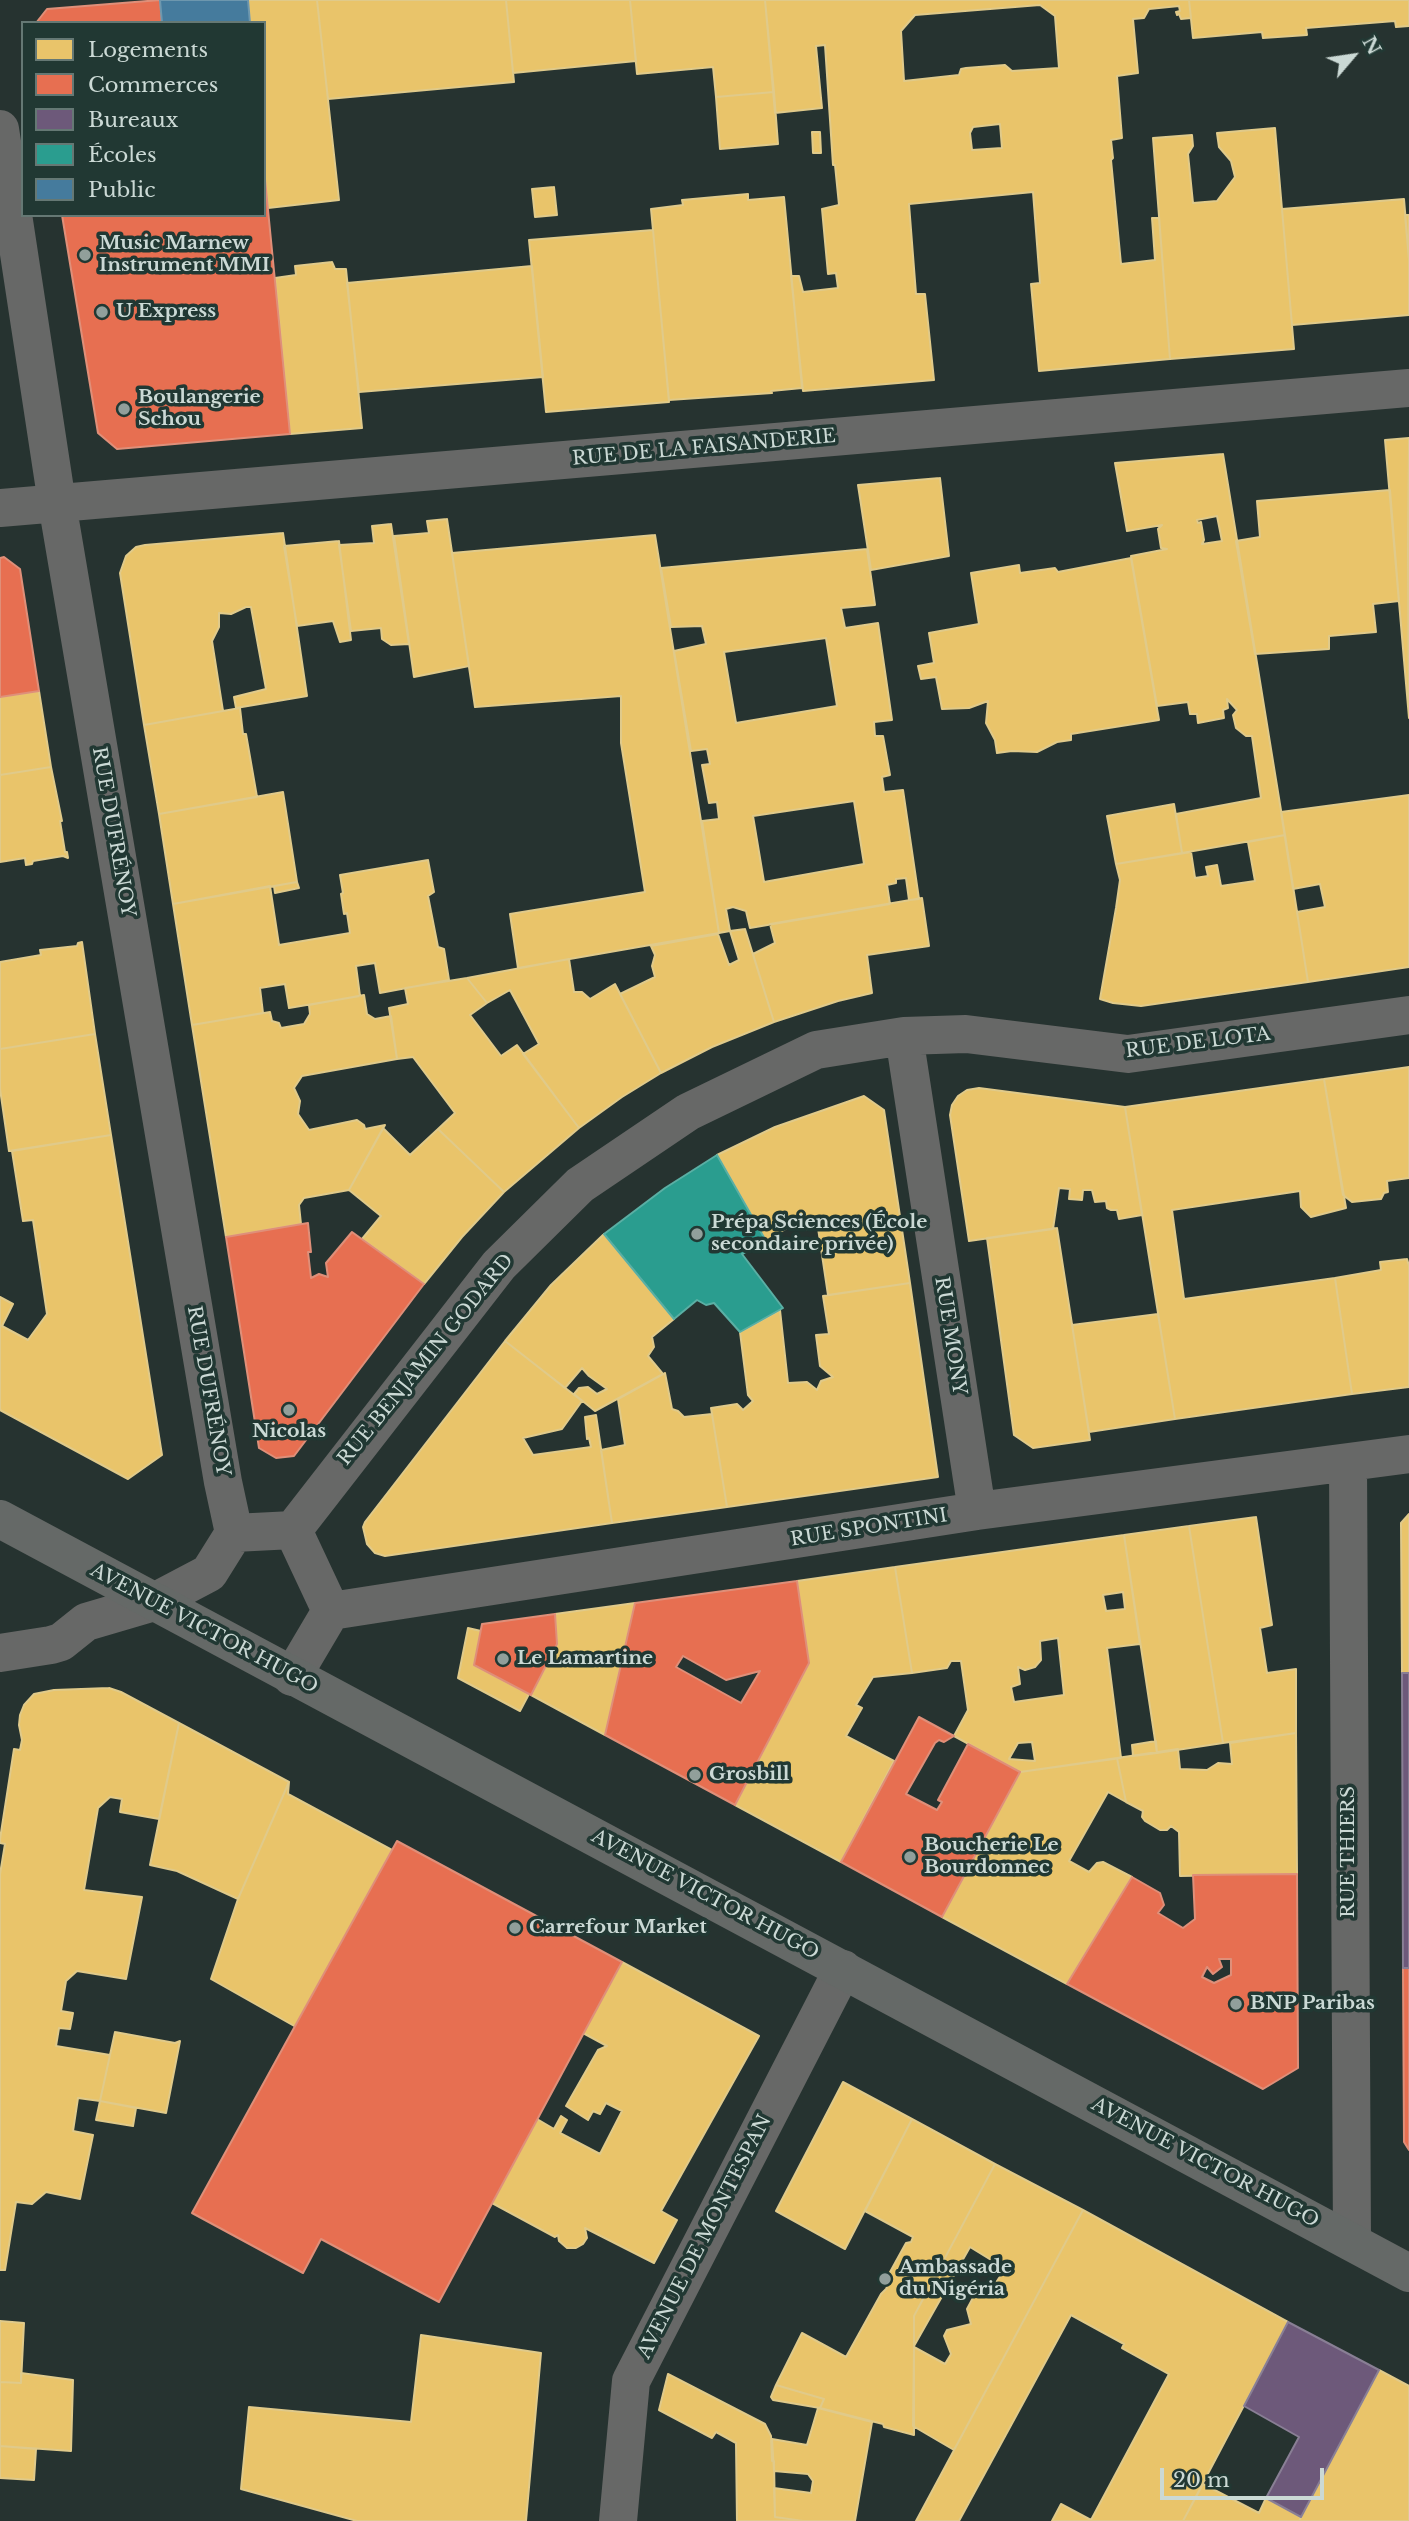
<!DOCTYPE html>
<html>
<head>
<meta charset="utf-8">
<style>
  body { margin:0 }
  #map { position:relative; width:1409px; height:2521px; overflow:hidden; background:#263330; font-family:"Libre Baskerville",serif }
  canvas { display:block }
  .legend { position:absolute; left:21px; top:21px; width:245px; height:196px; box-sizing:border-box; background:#213833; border:2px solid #657874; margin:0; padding:9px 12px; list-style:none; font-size:21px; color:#cbd9d5 }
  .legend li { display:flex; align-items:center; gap:14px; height:35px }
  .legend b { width:35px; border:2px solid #657874 }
  .north { position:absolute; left:1318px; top:21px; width:70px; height:70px; -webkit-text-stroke:5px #213833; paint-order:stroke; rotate:61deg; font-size:19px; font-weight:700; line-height:28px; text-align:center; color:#cbd9d5 }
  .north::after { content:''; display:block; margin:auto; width:24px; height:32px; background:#cbd9d5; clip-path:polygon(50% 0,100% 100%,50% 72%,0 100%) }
  .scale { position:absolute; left:1160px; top:2468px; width:164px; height:32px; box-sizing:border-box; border:4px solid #cbd9d5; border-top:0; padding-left:9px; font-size:21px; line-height:24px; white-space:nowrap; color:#cbd9d5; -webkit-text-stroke:5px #213833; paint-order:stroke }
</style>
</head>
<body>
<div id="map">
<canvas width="1409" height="2521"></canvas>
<ul class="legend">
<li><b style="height:19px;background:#e9c46a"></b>Logements</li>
<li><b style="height:19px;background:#e76f51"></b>Commerces</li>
<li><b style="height:19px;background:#6d597a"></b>Bureaux</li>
<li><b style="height:19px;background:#2a9d8f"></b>Écoles</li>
<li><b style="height:19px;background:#457b9d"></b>Public</li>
</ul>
<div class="north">N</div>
<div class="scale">20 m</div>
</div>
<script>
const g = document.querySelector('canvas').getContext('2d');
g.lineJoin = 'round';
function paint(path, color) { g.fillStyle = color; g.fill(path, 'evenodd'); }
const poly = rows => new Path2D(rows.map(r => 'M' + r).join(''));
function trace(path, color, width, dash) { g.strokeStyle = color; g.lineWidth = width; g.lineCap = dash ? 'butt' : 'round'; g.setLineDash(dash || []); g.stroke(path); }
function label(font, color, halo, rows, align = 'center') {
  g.font = font + ' "Libre Baskerville",serif'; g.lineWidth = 7; g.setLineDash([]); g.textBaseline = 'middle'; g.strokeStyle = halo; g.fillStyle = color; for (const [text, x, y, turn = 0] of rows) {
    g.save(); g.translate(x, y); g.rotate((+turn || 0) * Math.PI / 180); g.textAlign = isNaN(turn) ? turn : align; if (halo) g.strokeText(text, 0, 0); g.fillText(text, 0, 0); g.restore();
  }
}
const homes = poly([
  [248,0,317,0,339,200,268,208,264,169,264,23,250,23,248,0],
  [317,0,506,0,514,82,328,99,317,0],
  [506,0,630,0,636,61,513,73,506,0],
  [630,0,765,0,774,92,716,97,713,67,637,74,630,0],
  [765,0,1189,0,1191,18,1181,19,1179,14,1177,15,1176,12,1180,11,1179,6,1149,9,1144,18,1133,19,1138,73,1117,76,1122,138,1111,140,1113,158,1111,160,1121,264,1155,260,1152,218,1159,218,1170,359,1039,371,1031,284,1040,283,1033,192,909,204,916,294,925,294,934,380,803,391,791,276,799,276,803,292,838,288,836,273,828,274,822,209,839,205,835,165,833,165,825,45,816,46,822,108,775,113,765,0],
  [1040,5,1055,16,1059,68,1012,71,1005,65,966,68,961,69,959,75,904,81,901,31,915,15,1040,5],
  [1000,124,1002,148,972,150,970,133,973,127,1000,124],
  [1189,0,1409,0,1409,26,1396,27,1395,21,1306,28,1307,35,1263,38,1262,32,1193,38,1189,0],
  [774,92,778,144,720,149,716,97,774,92],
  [1275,128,1294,349,1170,359,1153,138,1192,135,1193,146,1188,154,1193,203,1217,201,1235,177,1231,161,1219,147,1217,133,1275,128],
  [812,132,820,132,821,153,813,153,812,132],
  [554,187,557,215,535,217,532,189,554,187],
  [748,194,748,200,784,197,802,388,771,391,772,393,669,400,651,209,683,205,682,200,748,194],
  [1404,199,1409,260,1409,315,1292,325,1282,209,1404,199],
  [1405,215,1409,215,1409,260,1405,215],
  [653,230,669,402,546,412,529,240,653,230],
  [332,262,335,269,346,269,362,428,290,434,275,278,296,275,295,266,332,262],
  [532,266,543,377,359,392,347,283,532,266],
  [1409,438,1408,552,1409,718,1385,440,1409,438],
  [1223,454,1285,835,1182,853,1176,814,1261,798,1252,736,1246,736,1236,728,1233,715,1237,710,1227,699,1228,708,1223,710,1224,718,1198,723,1197,714,1190,714,1188,702,1157,706,1131,556,1167,549,1161,548,1158,529,1162,525,1127,531,1115,463,1223,454],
  [1217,516,1222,541,1202,544,1204,540,1201,522,1198,523,1197,520,1217,516],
  [940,478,949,556,871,570,858,485,940,478],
  [1390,490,1399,601,1373,604,1376,632,1329,636,1329,649,1255,654,1236,541,1260,537,1257,501,1390,490],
  [447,519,469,666,414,677,394,536,429,533,427,521,447,519],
  [391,524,409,644,391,645,382,639,381,628,351,631,339,545,374,543,372,526,391,524],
  [283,533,307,696,236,708,234,697,266,689,251,607,246,607,231,614,219,613,219,627,212,641,223,711,144,725,120,573,126,556,136,547,145,545,283,533],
  [655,535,719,933,518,968,510,914,645,892,621,743,621,696,475,707,452,553,655,535],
  [339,541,351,640,340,642,333,621,297,626,284,546,339,541],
  [867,549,875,605,841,608,845,628,878,623,892,720,874,722,875,736,883,736,890,775,882,777,884,792,903,790,919,899,909,900,906,878,896,879,896,883,887,885,890,904,750,928,746,911,733,907,726,909,730,931,719,933,702,821,719,819,717,802,709,803,702,765,710,764,707,749,691,751,674,651,706,644,702,626,671,627,661,568,867,549],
  [826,638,837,706,736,723,724,652,826,638],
  [854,801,864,864,764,882,753,816,854,801],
  [1131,558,1159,720,1071,734,1071,740,1057,742,1037,752,1012,751,997,753,995,740,986,723,988,701,969,708,942,709,936,677,921,679,918,666,934,663,929,633,979,624,971,573,1019,565,1020,573,1055,568,1058,572,1131,558],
  [39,691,51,767,0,775,0,697,39,691],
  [240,708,243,734,246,734,257,797,159,814,144,725,240,708],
  [51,767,62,821,60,821,65,852,67,852,68,858,63,856,33,861,32,864,26,865,25,858,0,862,0,775,51,767],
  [283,792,297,882,173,904,159,814,283,792],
  [1409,795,1409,967,1308,982,1297,912,1325,907,1320,884,1293,889,1281,812,1409,795],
  [1174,804,1182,853,1116,864,1107,816,1174,804],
  [1285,835,1308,982,1141,1006,1113,1003,1100,999,1116,908,1120,880,1116,864,1191,852,1195,878,1208,876,1206,867,1217,865,1221,886,1255,881,1248,842,1285,835],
  [428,860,434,892,428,896,438,947,444,949,449,980,380,993,375,963,356,966,360,996,289,1008,285,984,260,988,263,1013,192,1025,173,904,270,886,279,945,350,933,347,913,344,914,341,894,343,893,340,875,428,860],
  [297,882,299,888,275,893,274,886,297,882],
  [922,898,929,946,867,955,872,993,838,1001,774,1022,753,954,775,943,770,924,922,898],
  [745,929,774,1022,712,1047,661,1073,620,994,655,977,652,966,655,955,651,946,718,934,729,965,739,960,730,931,745,929],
  [82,942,95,1034,0,1049,0,962,41,955,40,950,77,946,78,943,82,942],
  [569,959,574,992,582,992,590,999,615,984,661,1073,622,1097,579,1128,523,1054,539,1044,510,990,487,1003,467,978,569,959],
  [467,978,487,1003,470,1015,501,1056,517,1045,579,1128,504,1192,438,1129,455,1113,413,1057,397,1059,389,1008,408,1004,405,988,467,978],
  [364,995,367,1014,375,1019,391,1016,397,1059,302,1076,294,1088,300,1101,298,1114,309,1130,357,1120,364,1125,365,1129,385,1125,349,1190,304,1198,299,1205,301,1224,226,1237,192,1025,270,1012,272,1021,279,1023,281,1028,304,1024,310,1014,309,1005,364,995],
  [95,1034,111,1135,9,1151,0,1089,0,1049,95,1034],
  [1409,1067,1409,1178,1387,1181,1388,1192,1384,1193,1381,1199,1352,1202,1343,1195,1324,1079,1409,1067],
  [1324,1079,1346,1208,1311,1217,1301,1207,1300,1191,1172,1210,1184,1299,1335,1278,1352,1394,1175,1419,1125,1107,1324,1079],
  [979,1088,1125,1107,1142,1215,1119,1219,1117,1210,1111,1210,1107,1208,1106,1201,1095,1202,1092,1190,1083,1190,1082,1200,1069,1199,1070,1189,1059,1188,1053,1229,969,1241,950,1115,952,1105,958,1096,967,1090,979,1088],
  [864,1096,884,1110,910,1283,828,1295,818,1228,801,1230,800,1220,766,1241,717,1155,775,1127,864,1096],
  [383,1128,410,1155,438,1129,504,1192,462,1237,424,1284,362,1239,381,1216,349,1190,383,1128],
  [111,1135,162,1455,128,1479,0,1410,0,1297,13,1304,2,1326,28,1340,47,1314,33,1220,23,1221,12,1151,111,1135],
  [1057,1228,1090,1440,1033,1448,1014,1435,987,1238,1057,1228],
  [604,1234,674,1319,652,1337,654,1347,648,1356,663,1374,595,1411,574,1394,579,1388,588,1387,597,1394,607,1389,589,1376,582,1368,565,1388,505,1341,551,1285,604,1234],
  [1407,1259,1409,1266,1409,1387,1352,1394,1335,1278,1381,1270,1380,1262,1407,1259],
  [910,1283,938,1477,727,1507,711,1408,737,1404,743,1410,753,1401,748,1395,740,1332,780,1310,788,1383,807,1382,817,1390,821,1381,833,1377,820,1366,816,1335,829,1334,823,1296,910,1283],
  [1158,1314,1175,1419,1089,1432,1072,1325,1158,1314],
  [505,1341,582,1401,562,1429,523,1438,533,1455,591,1447,589,1438,587,1439,585,1417,596,1415,612,1523,385,1556,375,1553,367,1544,363,1527,365,1522,505,1341],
  [665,1373,672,1409,678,1411,684,1417,712,1414,727,1507,612,1523,601,1450,625,1445,618,1399,665,1373],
  [1409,1514,1409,1673,1402,1673,1401,1523,1409,1514],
  [1256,1517,1272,1625,1260,1628,1267,1673,1296,1669,1296,1733,1223,1743,1189,1526,1256,1517],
  [1189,1526,1223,1743,1157,1753,1124,1535,1189,1526],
  [1124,1535,1140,1644,1107,1648,1121,1758,1020,1772,954,1736,968,1710,961,1661,951,1661,947,1668,912,1673,895,1567,1124,1535],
  [1123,1592,1125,1609,1106,1611,1103,1595,1123,1592],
  [1058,1638,1064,1695,1014,1702,1011,1687,1020,1684,1018,1667,1025,1670,1035,1667,1041,1660,1040,1641,1058,1638],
  [1032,1742,1035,1761,1009,1759,1018,1743,1032,1742],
  [895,1567,912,1673,873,1677,856,1705,862,1708,846,1736,894,1761,841,1862,735,1805,809,1663,797,1581,895,1567],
  [635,1603,605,1735,531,1695,557,1644,555,1614,635,1603],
  [468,1628,481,1631,474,1665,529,1694,520,1711,458,1678,468,1628],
  [109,1688,121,1692,179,1723,159,1819,120,1812,122,1799,110,1797,98,1808,84,1890,142,1897,126,1979,77,1971,66,1981,61,2011,73,2013,70,2029,59,2028,56,2046,110,2055,100,2101,78,2098,73,2131,93,2135,80,2199,46,2192,32,2204,16,2202,5,2270,0,2270,0,1874,5,1844,0,1843,0,1839,14,1749,20,1750,22,1740,19,1725,20,1715,24,1705,34,1694,54,1690,109,1688],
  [179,1723,289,1782,238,1899,177,1871,150,1865,179,1723],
  [1296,1733,1297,1874,1180,1876,1179,1832,1171,1826,1167,1830,1160,1830,1145,1821,1142,1817,1143,1811,1126,1802,1117,1758,1178,1749,1180,1769,1207,1770,1218,1763,1232,1764,1230,1743,1296,1733],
  [1156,1741,1157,1753,1133,1756,1132,1745,1156,1741],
  [1117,1758,1126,1802,1108,1792,1069,1861,1089,1872,1097,1863,1103,1862,1132,1877,1067,1984,942,1917,1020,1772,1117,1758],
  [289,1782,288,1794,392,1850,296,2027,211,1979,238,1899,289,1782],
  [622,1962,759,2036,661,2211,677,2220,654,2263,585,2228,587,2238,583,2244,576,2248,567,2248,559,2241,558,2235,555,2237,492,2203,537,2119,554,2129,561,2116,567,2120,560,2133,600,2154,622,2111,606,2103,600,2114,593,2111,588,2120,566,2106,598,2050,607,2046,583,2033,622,1962],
  [115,2032,175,2043,180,2041,166,2113,100,2101,115,2032],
  [843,2082,912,2119,845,2249,776,2211,843,2082],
  [100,2101,136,2108,133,2126,96,2120,100,2101],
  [912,2119,995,2164,914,2316,914,2435,884,2427,883,2424,820,2408,824,2399,776,2385,802,2333,846,2357,881,2294,887,2288,884,2283,906,2243,911,2242,913,2237,865,2211,912,2119],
  [995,2164,1083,2210,954,2450,913,2426,914,2347,945,2364,951,2354,944,2336,947,2330,971,2324,967,2309,975,2294,993,2287,1001,2275,996,2263,970,2247,914,2346,914,2316,995,2164],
  [1083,2210,1288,2322,1183,2521,1052,2521,1061,2504,1091,2520,1169,2374,1122,2348,1124,2344,1071,2315,959,2521,916,2521,1083,2210],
  [0,2321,24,2323,21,2383,0,2382,0,2321],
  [421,2335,541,2353,526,2521,357,2521,241,2489,249,2407,411,2422,421,2335],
  [1379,2370,1409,2386,1409,2521,1299,2521,1379,2370],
  [21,2373,73,2380,71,2451,0,2446,0,2382,21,2383,21,2373],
  [668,2374,765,2424,771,2436,772,2461,774,2461,775,2517,803,2521,737,2521,736,2443,716,2432,712,2438,659,2410,668,2374],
  [776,2385,824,2399,820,2408,773,2400,771,2397,776,2385],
  [818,2408,872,2422,855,2521,803,2521,775,2517,774,2488,811,2493,813,2481,808,2474,774,2471,772,2439,807,2445,818,2408],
  [0,2446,36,2449,34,2480,0,2478,0,2446],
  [1203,2484,1259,2513,1266,2498,1301,2517,1299,2521,1183,2521,1203,2484]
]);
const shops = poly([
  [160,0,162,23,36,23,47,9,160,0],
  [264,169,290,434,117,449,98,433,62,215,264,215,264,169],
  [4,557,20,569,39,691,0,697,0,558,4,557],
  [308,1223,311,1252,308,1252,311,1278,319,1274,328,1277,326,1263,352,1232,424,1284,294,1456,276,1458,259,1448,226,1237,308,1223],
  [797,1581,809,1663,735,1805,605,1735,635,1603,797,1581],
  [683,1656,726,1680,760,1671,741,1703,676,1667,683,1656],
  [555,1614,557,1644,531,1695,474,1665,482,1624,555,1614],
  [919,1717,954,1736,944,1742,939,1740,935,1743,906,1794,937,1810,942,1802,938,1800,968,1744,1020,1772,942,1917,841,1862,919,1717],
  [397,1841,622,1962,439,2302,321,2239,303,2273,192,2213,397,1841],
  [1297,1874,1298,2068,1263,2089,1067,1984,1132,1877,1160,1893,1164,1905,1158,1913,1183,1928,1195,1919,1193,1875,1297,1874],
  [1219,1959,1231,1959,1231,1975,1214,1983,1202,1977,1207,1967,1213,1974,1222,1967,1219,1959],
  [1403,1968,1409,1968,1409,2150,1404,2142,1403,1968]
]);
const offices = poly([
  [1402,1673,1409,1673,1409,1968,1403,1968,1402,1673],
  [1288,2322,1379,2370,1301,2517,1266,2498,1299,2437,1244,2406,1288,2322]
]);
const schools = poly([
  [717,1155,766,1241,742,1254,783,1308,740,1332,714,1303,706,1305,697,1300,674,1319,604,1234,665,1188,717,1155]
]);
const public = poly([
  [160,0,248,0,250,23,162,23,160,0]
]);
const minor = poly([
  [0,129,57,503,223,1482,234,1533],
  [0,508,1409,388],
  [904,1036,977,1511],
  [1348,1463,1352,2242],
  [293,1530,499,1265,580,1185,688,1112,816,1050,904,1036,966,1034,1128,1054,1409,1015],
  [331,1611,977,1511,1409,1454],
  [0,1653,51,1645,61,1642,86,1622,154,1602,209,1573,234,1533,293,1530,331,1611,292,1677],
  [618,2521,631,2381,843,1969]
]);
const major = poly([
  [0,1519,1409,2273]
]);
const markers = [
  [85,255,7,"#919f9b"],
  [102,312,7,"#919f9b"],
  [124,409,7,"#919f9b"],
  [697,1234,7,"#919f9b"],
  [289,1410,7,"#919f9b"],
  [503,1659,7,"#919f9b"],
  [695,1775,7,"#919f9b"],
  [910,1857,7,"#919f9b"],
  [515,1928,7,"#919f9b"],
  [1236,2004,7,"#919f9b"],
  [885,2279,7,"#919f9b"]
];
const poiNames = [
  ["Music Marnew",99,244],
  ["Instrument MMI",99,266],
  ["U Express",116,312],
  ["Boulangerie",138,398],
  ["Schou",138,420],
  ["Prépa Sciences (École",711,1223],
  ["secondaire privée)",711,1245],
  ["Nicolas",289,1432,"center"],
  ["Le Lamartine",517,1659],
  ["Grosbill",709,1775],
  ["Boucherie Le",924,1846],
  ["Bourdonnec",924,1868],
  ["Carrefour Market",529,1928],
  ["BNP Paribas",1250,2004],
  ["Ambassade",899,2268],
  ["du Nigéria",899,2290]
];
const streetNames = [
  ["RUE DE LA FAISANDERIE",704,448,-5],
  ["RUE DUFRÉNOY",113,832,80],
  ["RUE DE LOTA",1198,1043,-7],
  ["RUE MONY",950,1336,81],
  ["RUE BENJAMIN GODARD",426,1360,-51],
  ["RUE DUFRÉNOY",208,1391,80],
  ["RUE SPONTINI",869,1528,-9],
  ["AVENUE VICTOR HUGO",204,1629,28],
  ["RUE THIERS",1349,1852,-90],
  ["AVENUE VICTOR HUGO",705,1895,28],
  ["AVENUE VICTOR HUGO",1205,2163,28],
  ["AVENUE DE MONTESPAN",705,2237,-63]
];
paint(homes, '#e9c46a');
trace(homes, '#e0ca8a', 2);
paint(shops, '#e76f51');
trace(shops, '#df8f79', 2);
paint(offices, '#6d597a');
trace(offices, '#897f95', 2);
paint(schools, '#2a9d8f');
trace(schools, '#5aafa4', 2);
paint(public, '#457b9d');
trace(public, '#6d97ae', 2);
trace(minor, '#676867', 38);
trace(major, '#656967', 38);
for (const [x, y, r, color] of markers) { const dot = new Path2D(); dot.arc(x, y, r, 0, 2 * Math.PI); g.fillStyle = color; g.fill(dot); trace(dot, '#213833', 2.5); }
label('bold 19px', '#cbd9d5', '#213833', poiNames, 'left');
label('19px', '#cbd9d5', '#213833', streetNames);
</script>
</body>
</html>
